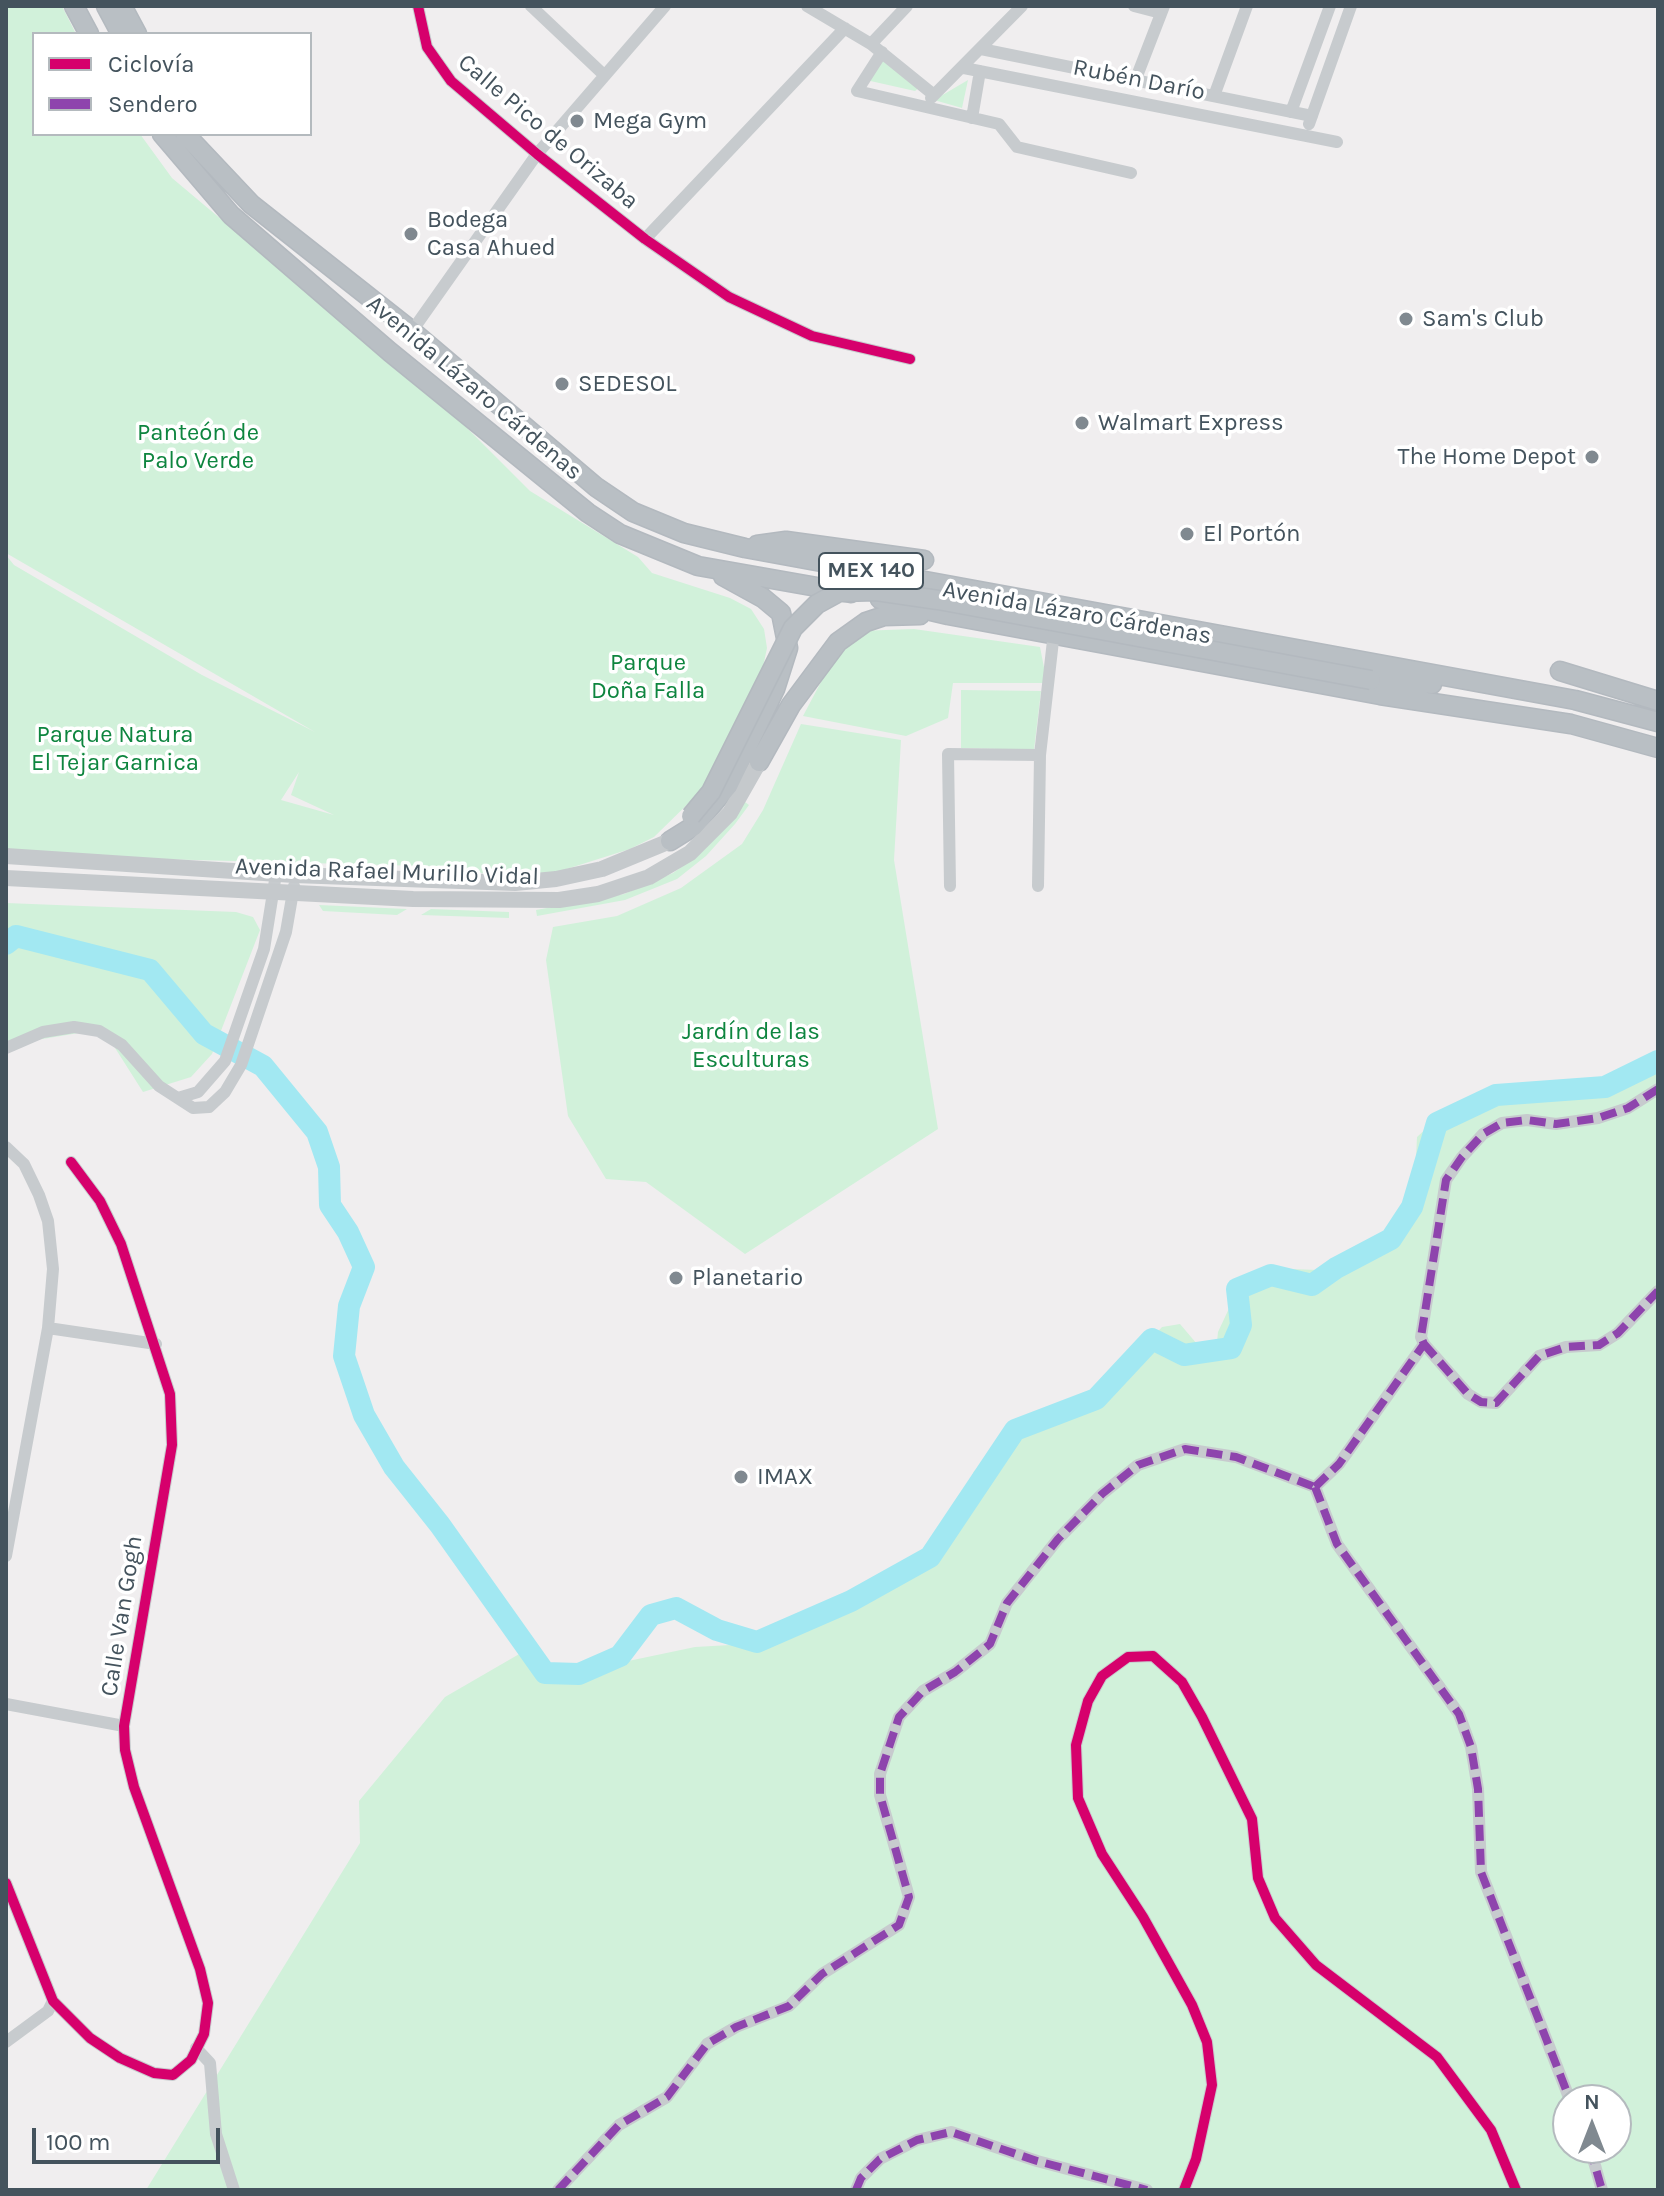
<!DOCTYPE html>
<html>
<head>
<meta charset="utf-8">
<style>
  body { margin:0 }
  #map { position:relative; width:1664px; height:2196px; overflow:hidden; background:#f0eeef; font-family:Karla,sans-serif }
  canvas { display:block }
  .frame { position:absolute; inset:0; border:8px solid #44535d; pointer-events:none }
  .legend { position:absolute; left:32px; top:32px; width:280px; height:104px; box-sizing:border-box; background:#fff; border:2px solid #b4babe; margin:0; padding:10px 14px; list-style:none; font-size:24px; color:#44535d }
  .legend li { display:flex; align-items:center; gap:16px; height:40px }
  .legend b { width:40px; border:2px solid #b4babe }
  .north { position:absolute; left:1552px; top:2084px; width:80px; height:80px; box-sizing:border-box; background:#fff; border:2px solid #b4babe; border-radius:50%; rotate:0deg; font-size:22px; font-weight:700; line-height:32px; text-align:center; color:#44535d }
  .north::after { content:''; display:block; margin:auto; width:28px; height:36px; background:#808990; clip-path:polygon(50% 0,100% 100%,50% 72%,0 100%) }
  .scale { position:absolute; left:32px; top:2128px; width:188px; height:36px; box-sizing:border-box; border:4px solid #44535d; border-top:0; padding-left:10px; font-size:24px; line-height:28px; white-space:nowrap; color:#44535d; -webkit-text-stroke:6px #fff; paint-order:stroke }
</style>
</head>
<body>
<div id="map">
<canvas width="1664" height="2196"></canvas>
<div class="frame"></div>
<ul class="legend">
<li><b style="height:10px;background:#d6006c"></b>Ciclovía</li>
<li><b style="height:10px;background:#8e44ad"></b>Sendero</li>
</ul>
<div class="north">N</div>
<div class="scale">100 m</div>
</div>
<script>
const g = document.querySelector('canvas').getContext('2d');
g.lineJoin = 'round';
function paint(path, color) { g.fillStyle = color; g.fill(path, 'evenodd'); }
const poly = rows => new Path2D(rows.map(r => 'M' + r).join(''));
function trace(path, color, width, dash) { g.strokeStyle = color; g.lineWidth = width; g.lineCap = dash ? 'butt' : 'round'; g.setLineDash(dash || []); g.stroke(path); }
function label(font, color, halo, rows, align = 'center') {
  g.font = font + ' Karla,sans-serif'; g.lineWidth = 7; g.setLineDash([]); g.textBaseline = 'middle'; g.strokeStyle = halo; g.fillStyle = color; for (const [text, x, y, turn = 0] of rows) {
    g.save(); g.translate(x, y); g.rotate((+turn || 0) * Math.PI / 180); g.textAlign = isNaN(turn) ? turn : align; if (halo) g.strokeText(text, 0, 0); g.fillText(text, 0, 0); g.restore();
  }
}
const green = poly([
  [6,6,62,6,76,34,34,34,34,134,140,134,172,178,453,414,530,491,638,557,652,573,730,598,751,609,764,629,767,648,763,667,701,791,654,837,630,849,554,873,520,874,477,873,460,867,6,855,6,555,14,565,202,675,315,732,6,553],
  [299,772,291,795,334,815,281,800],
  [882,58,921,86,915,91,866,80],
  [968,80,962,108,934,100],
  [914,629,1040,647,1047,683,953,683,948,718,906,736,803,716,831,663,858,631],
  [961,690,1041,691,1034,750,961,748],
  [801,724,901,740,894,860,938,1129,745,1254,646,1182,606,1179,568,1116,546,960,553,927,617,916,681,888,742,844,763,810],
  [745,802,749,805,735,824,706,856,677,879,625,900,537,916,536,910,624,894,673,873,702,852],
  [6,903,236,912,253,917,260,930,212,1054,191,1077,143,1092,103,1029,6,1045],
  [319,905,407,909,397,915,323,911],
  [431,909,509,912,509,918,421,915],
  [1658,1061,1658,2190,146,2190,360,1843,359,1801,445,1697,521,1653,585,1678,614,1664,695,1647,766,1643,811,1623,843,1594,925,1563,951,1531,974,1471,1003,1453,1019,1423,1060,1404,1116,1387,1133,1359,1162,1327,1180,1324,1203,1351,1216,1352,1218,1332,1232,1302,1254,1280,1291,1269,1319,1270,1398,1236,1414,1207,1417,1137,1431,1124,1491,1097,1571,1089,1640,1072],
  [1568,2100,1616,2100,1616,2148,1568,2148]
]);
const river = poly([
  [6,944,16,936,150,970,204,1034,263,1066,317,1132,329,1167,330,1205,348,1232,364,1267,349,1306,344,1356,364,1415,394,1467,440,1525,545,1673,579,1674,620,1656,651,1615,676,1608,717,1630,757,1642,851,1601,930,1557,1015,1430,1096,1399,1152,1339,1184,1355,1231,1348,1241,1325,1237,1289,1271,1275,1312,1285,1336,1268,1391,1239,1412,1207,1437,1123,1496,1095,1605,1087,1658,1061]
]);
const minor = poly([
  [418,6,427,47,451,81,537,154,645,239,729,297,812,336,910,359],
  [531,6,604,75],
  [807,6,871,44,934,95],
  [1134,6,1161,13],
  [871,44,907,6],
  [981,49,1312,116],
  [882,52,857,91,999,124,1017,147,1131,173],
  [964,68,1337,142],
  [1135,81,1164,6],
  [1214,96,1247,6],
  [931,98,1022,6],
  [1291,112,1330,6],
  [972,118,980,71],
  [1309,124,1351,6],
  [645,239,845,28],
  [412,331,537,154,665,6],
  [950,886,948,754,1040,755],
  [1038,886,1040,755,1054,632],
  [6,1048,43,1032,74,1027,99,1031,122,1045,159,1086,193,1108,209,1107,225,1092,241,1065,286,932,294,886],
  [178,1098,198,1092,225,1061,264,949,276,874],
  [6,1147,24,1164,39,1195,48,1221,53,1269,48,1328,6,1556],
  [48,1328,156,1344],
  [1424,1344,1468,1394,1481,1402,1496,1403,1539,1356,1566,1347,1599,1345,1618,1333,1658,1291],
  [1315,1487,1337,1544,1459,1714,1471,1747,1478,1789,1481,1872,1570,2100],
  [1315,1487,1339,1464,1424,1344,1421,1337,1446,1180,1462,1157,1483,1134,1502,1123,1527,1120,1556,1124,1598,1118,1628,1108,1658,1089],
  [6,1704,124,1726],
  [6,1883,53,2001,90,2038,120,2058,154,2073,173,2075,191,2060,204,2034,208,2003,200,1969,134,1787,125,1750,124,1726,172,1445,170,1394,121,1244,100,1201,71,1162],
  [6,2042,48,2011,53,2001],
  [196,2048,210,2063,216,2134,234,2190],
  [1590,2148,1602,2190],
  [558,2190,619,2125,667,2097,707,2044,736,2027,789,2006,822,1974,899,1925,909,1897,880,1795,880,1774,899,1717,923,1691,955,1672,990,1644,1007,1603,1058,1539,1102,1494,1138,1465,1185,1449,1236,1457,1315,1487],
  [856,2190,861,2178,880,2159,917,2140,951,2132,1037,2161,1147,2190],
  [1184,2190,1196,2159,1212,2085,1207,2042,1192,2005,1143,1917,1102,1854,1078,1798,1076,1745,1088,1701,1102,1676,1128,1657,1153,1656,1182,1682,1202,1717,1252,1819,1258,1878,1275,1918,1316,1965,1437,2057,1491,2130,1516,2190]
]);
const major = poly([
  [6,856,294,875,515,883,556,879,602,869,670,841],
  [6,878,413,899,559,900,598,894,649,877,690,853,730,813,759,762]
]);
const highway = poly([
  [74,6,89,34],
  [106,6,121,34],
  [122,6,137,34],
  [162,134,231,215,390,352,588,513,620,534,698,566,851,593],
  [185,134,251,204,412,331,596,487,633,512,684,533,745,548,1575,700,1658,722],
  [757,545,786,541,924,560],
  [880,599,948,615,1380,695,1571,724,1658,748],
  [1560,671,1658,701],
  [1371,680,1432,684],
  [759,762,791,705,838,642,866,622,884,616,920,615],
  [670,841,694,826,728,786,775,689,788,648,781,613,763,598,723,576]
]);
const highwayBridge = poly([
  [691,816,711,792,793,628,817,604,839,592,876,591,938,600,1371,680]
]);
const quiet = poly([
  [1424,1344,1468,1394,1481,1402,1496,1403,1539,1356,1566,1347,1599,1345,1618,1333,1658,1291],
  [1315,1487,1337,1544,1459,1714,1471,1747,1478,1789,1481,1872,1570,2100],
  [1315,1487,1339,1464,1424,1344,1421,1337,1446,1180,1462,1157,1483,1134,1502,1123,1527,1120,1556,1124,1598,1118,1628,1108,1658,1089],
  [1590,2148,1602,2190],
  [558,2190,619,2125,667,2097,707,2044,736,2027,789,2006,822,1974,899,1925,909,1897,880,1795,880,1774,899,1717,923,1691,955,1672,990,1644,1007,1603,1058,1539,1102,1494,1138,1465,1185,1449,1236,1457,1315,1487],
  [856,2190,861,2178,880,2159,917,2140,951,2132,1037,2161,1147,2190]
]);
const cycleway = poly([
  [418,6,427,47,451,81,537,154,645,239,729,297,812,336,910,359],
  [6,1883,53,2001,90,2038,120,2058,154,2073,173,2075,191,2060,204,2034,208,2003,200,1969,134,1787,125,1750,124,1726,172,1445,170,1394,121,1244,100,1201,71,1162],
  [1184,2190,1196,2159,1212,2085,1207,2042,1192,2005,1143,1917,1102,1854,1078,1798,1076,1745,1088,1701,1102,1676,1128,1657,1153,1656,1182,1682,1202,1717,1252,1819,1258,1878,1275,1918,1316,1965,1437,2057,1491,2130,1516,2190]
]);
const markers = [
  [577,121,8,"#808990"],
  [411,234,8,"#808990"],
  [1406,319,8,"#808990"],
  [562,384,8,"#808990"],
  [1082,423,8,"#808990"],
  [1592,457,8,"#808990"],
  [1187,534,8,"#808990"],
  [676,1278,8,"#808990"],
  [741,1477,8,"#808990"]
];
const shields = [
  [871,571,104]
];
const shieldNames = [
  ["MEX 140",871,571]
];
const streetNames = [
  ["Rubén Darío",1139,80,11],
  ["Calle Pico de Orizaba",548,132,40],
  ["Avenida Lázaro Cárdenas",474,388,40],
  ["Avenida Lázaro Cárdenas",1077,613,10],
  ["Avenida Rafael Murillo Vidal",387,872,2],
  ["Calle Van Gogh",122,1616,-81]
];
const poiNames = [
  ["Mega Gym",593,121],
  ["Bodega",427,220],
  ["Casa Ahued",427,248],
  ["Sam's Club",1422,319],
  ["SEDESOL",578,384],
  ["Walmart Express",1098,423],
  ["The Home Depot",1576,457,"right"],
  ["El Portón",1203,534],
  ["Planetario",692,1278],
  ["IMAX",757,1477]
];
const parkNames = [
  ["Panteón de",198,433],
  ["Palo Verde",198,461],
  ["Parque",648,663],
  ["Doña Falla",648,691],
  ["Parque Natura",115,735],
  ["El Tejar Garnica",115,763],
  ["Jardín de las",751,1032],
  ["Esculturas",751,1060]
];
paint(green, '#d1f1da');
trace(river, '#a2e8f2', 22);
trace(highway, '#b3b9bf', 21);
trace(minor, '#c7cbce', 12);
trace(major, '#c5c9cc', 16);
trace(highway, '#b9bfc4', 18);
trace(highwayBridge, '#b3b9bf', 21, []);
trace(highwayBridge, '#b9bfc4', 18);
trace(quiet, '#8e44ad', 8, [16, 8]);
trace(cycleway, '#d6006c', 10);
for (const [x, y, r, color] of markers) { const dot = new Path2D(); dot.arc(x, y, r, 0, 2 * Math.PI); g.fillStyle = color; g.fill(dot); trace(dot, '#fff', 3); }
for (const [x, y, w] of shields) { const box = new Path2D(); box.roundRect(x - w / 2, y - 18, w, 36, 6); g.fillStyle = '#fff'; g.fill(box); trace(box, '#44535d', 2); }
label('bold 22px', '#44535d', null, shieldNames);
label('24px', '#44535d', '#fff', streetNames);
label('24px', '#44535d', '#fff', poiNames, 'left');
label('24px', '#0e853f', '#fff', parkNames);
</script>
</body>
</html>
